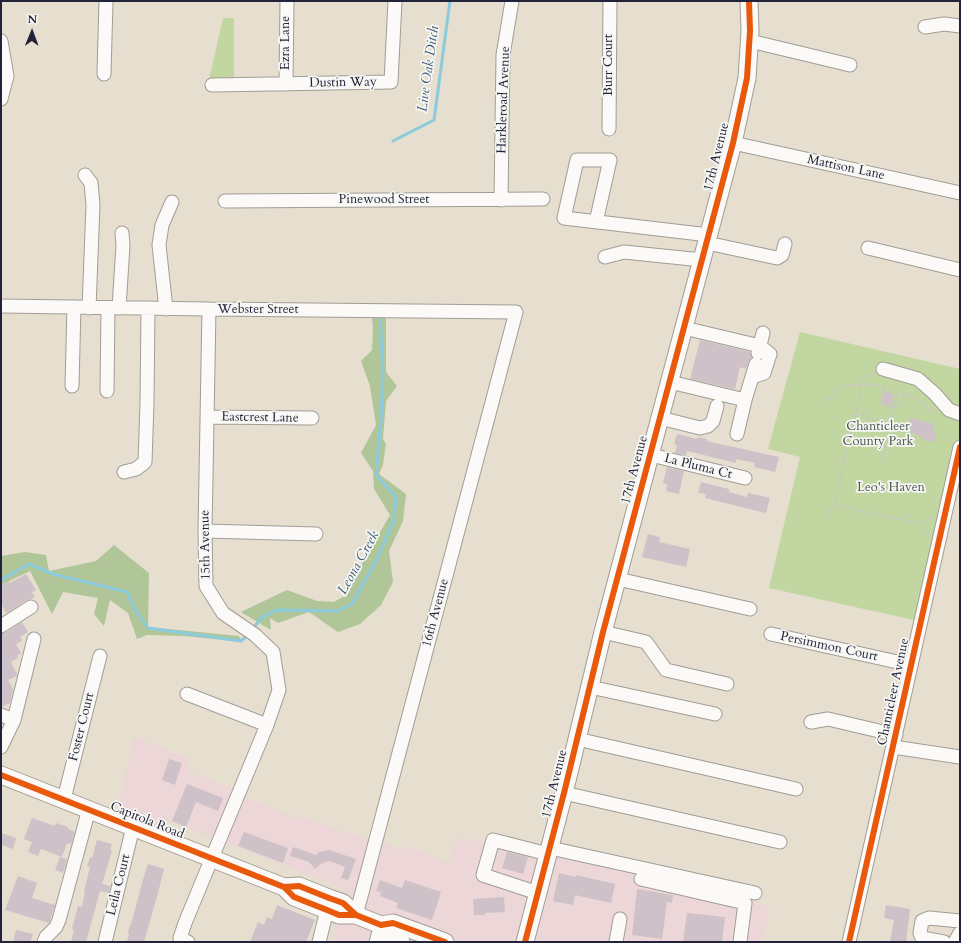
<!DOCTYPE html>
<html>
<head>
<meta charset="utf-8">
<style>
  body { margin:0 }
  #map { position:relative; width:961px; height:943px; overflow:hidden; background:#e6dece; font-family:Cardo,serif }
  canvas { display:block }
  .frame { position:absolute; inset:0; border:2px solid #22223b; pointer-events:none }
  .north { position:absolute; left:12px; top:12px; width:40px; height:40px; -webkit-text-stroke:3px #f6f6f2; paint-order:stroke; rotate:1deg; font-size:11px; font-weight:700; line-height:16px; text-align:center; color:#22223b }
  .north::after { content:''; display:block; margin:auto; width:14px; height:18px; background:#22223b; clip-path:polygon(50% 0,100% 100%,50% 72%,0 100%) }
</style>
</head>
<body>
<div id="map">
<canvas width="961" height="943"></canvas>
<div class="frame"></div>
<div class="north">N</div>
</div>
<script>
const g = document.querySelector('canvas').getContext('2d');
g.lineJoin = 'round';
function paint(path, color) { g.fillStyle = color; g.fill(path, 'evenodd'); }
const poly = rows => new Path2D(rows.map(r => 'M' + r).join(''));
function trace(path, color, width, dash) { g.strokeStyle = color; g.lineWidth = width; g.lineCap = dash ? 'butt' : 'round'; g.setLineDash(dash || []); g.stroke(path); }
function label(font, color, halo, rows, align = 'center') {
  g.font = font + ' Cardo,serif'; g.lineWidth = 3.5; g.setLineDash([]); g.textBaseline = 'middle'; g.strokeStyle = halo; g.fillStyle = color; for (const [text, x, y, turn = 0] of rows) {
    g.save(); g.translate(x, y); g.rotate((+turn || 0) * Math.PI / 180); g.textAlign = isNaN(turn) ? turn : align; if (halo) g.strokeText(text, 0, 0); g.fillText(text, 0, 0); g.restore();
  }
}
const built = poly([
  [134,737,190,759,186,770,239,792,238,795,299,819,300,817,373,841,373,839,404,851,406,846,449,863,457,837,544,860,561,857,770,906,762,942,333,942,342,888,167,820,159,838,115,820]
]);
const green = poly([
  [223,18,234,18,234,84,208,84],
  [800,332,960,369,960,461,923,622,769,588,800,457,768,449]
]);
const forest = poly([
  [372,315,386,315,386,372,397,386,386,401,383,439,386,444,383,465,379,474,406,494,403,521,389,551,393,582,381,605,360,624,338,632,309,612,278,623,270,618,271,630,241,612,287,590,317,601,334,602,348,594,360,567,390,515,374,489,373,471,361,453,376,425,370,386,361,361,372,350,373,329],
  [114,545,149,573,148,627,239,636,243,642,184,636,147,635,137,639,128,613,110,600,104,626,94,614,98,598,63,592,52,614,30,571,1,585,1,556,25,552,46,555,49,571,96,561]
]);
const stream = poly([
  [393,141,434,120,450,1],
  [1,580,29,564,53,574,127,592,134,608,148,628,241,641,249,634],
  [252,630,261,618,276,610,337,611,352,604,376,561,394,520,396,497,376,475,381,420,383,373,380,316]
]);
const building = poly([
  [700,340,750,352,752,358,749,361,746,369,740,367,735,389,690,379],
  [884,392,894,394,892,405,882,403],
  [910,418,934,424,933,431,936,432,934,442,923,440,924,438,918,436,918,435,907,432],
  [677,434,697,439,697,437,707,439,706,441,779,457,775,472,754,467,755,463,736,459,736,463,687,451,686,455,675,453,677,445,674,444],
  [667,467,684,471,679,494,666,491,667,484,663,483],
  [701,482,729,489,729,492,747,497,748,493,770,498,766,513,705,498,706,494,698,493],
  [648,534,660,537,659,542,690,549,686,567,642,557],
  [26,574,36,590,32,592,35,597,27,600,6,613,1,603,1,586,9,581,10,583],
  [22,622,28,632,20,637,22,641,16,644,21,653,17,656,18,658,11,662,17,674,17,676,8,680,13,689,10,703,1,707,1,634,5,633],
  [169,759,182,763,175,785,162,780],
  [187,784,223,798,218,811,196,802,186,827,172,821],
  [32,818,55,826,56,823,68,827,68,829,75,832,71,844,67,843,62,857,41,849,38,856,28,852,32,842,24,839],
  [244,832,288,848,283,863,238,846],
  [1,833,16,838,13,849,1,845],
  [97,840,112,844,110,850,112,851,102,884,110,886,109,893,100,891,86,942,71,942,74,930,72,929,78,906,82,907,85,891,84,891,90,867,87,866,90,857,92,858],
  [293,847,316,855,319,852,329,850,356,859,348,880,341,878,345,867,330,861,322,863,315,869,309,862,290,856],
  [507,852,528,857,523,874,502,868],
  [60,857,67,859,63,873,55,870],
  [148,864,164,869,158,893,144,942,127,942,129,934,128,933,130,925,131,925,142,883],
  [559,873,576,877,576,875,615,884,611,903,575,895,573,905,553,901],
  [18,876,37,883,32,898,55,905,49,923,5,910],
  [380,880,402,888,405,880,441,892,432,920,396,908,398,903,380,896,381,892,376,891],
  [637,889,673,895,672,903,667,902,662,939,632,935],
  [504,897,505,912,485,913,485,915,474,915,473,899],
  [277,905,315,920,306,942,250,942,258,922,264,925,267,917,272,919],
  [886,905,910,909,906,942,890,942,894,920,884,918],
  [687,913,725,917,722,942,683,942],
  [16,930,33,934,30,942,13,942]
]);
const path = poly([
  [873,372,869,374,864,379,860,391,861,398,854,417,835,505,920,524],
  [884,388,905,395],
  [895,404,898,392],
  [825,405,838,388,842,387,862,384,882,385,884,388,880,404,894,408],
  [863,415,866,408],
  [855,417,863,415,867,418,874,421,878,419,891,420],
  [867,424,867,418],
  [882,460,895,404,902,405,905,395,909,395,918,400,929,411,935,411],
  [839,461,841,456,846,457],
  [906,516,908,522],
  [828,518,830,511,834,508,835,505],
  [928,536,920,524,932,517]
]);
const minor = poly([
  [925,27,944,24,960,26],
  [1,41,7,76,1,99],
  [750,41,850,65],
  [104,74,106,1],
  [286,84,287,1],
  [212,85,391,82,395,1],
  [609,129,610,1],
  [733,143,960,193],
  [85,175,91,183,93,205,89,308],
  [501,200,503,55,512,1],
  [225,201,543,199],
  [596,222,610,160,577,160,564,218,709,235],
  [707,243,777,258,782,255,785,244],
  [868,248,960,270],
  [605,257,624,252,702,260],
  [1,306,209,309,516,312,356,915],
  [119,308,123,245,122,233],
  [166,309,159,245,162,225,172,202],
  [684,328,760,346,770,354,764,373,752,377],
  [758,353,763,333],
  [883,369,918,379,935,394,949,410,960,414],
  [670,382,745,400,737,434],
  [72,386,74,307],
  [107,391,108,308],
  [745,400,756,364],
  [208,417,312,418],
  [660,418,700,428,708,426,713,421,717,406],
  [651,455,745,478],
  [124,472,136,469,145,462,147,403,148,308],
  [205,531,316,534],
  [618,579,750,609],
  [1,626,31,607],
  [603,632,646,642,666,670,727,684],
  [771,634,911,665],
  [590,687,715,714],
  [187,694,267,725],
  [1,715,14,720],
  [811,722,828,719,896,735],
  [577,739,796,789],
  [1,747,14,720,34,639],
  [893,747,960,757],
  [564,793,780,842],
  [64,799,100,656],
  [550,848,755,893],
  [641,879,745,903,740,942],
  [538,893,483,875,493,840,548,854],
  [44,942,46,937,56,927,59,920,89,809],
  [105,942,133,827],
  [188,942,180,938,185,923,267,725,279,690,273,652,255,635,223,613,206,586,205,531,209,309],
  [319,942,327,910],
  [376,942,381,925],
  [616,942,620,919],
  [849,942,960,447],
  [944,942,922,938,920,933,922,921,929,918,960,921],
  [955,942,960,933]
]);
const major = poly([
  [1,775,284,887,294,897,327,910,339,915,356,915,381,925,393,923,445,942],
  [284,887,299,886,329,898,343,903,356,915],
  [381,925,389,937,401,942],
  [525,942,564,793,603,632,733,143,747,78,750,31,749,1]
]);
const cycleway = poly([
  [1,775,284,887,294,897,327,910,339,915,356,915,381,925,393,923,445,942],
  [284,887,299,886,329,898,343,903,356,915],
  [525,942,564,793,603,632,733,143,747,78,750,31,749,1],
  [849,942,960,447]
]);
const streetNames = [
  ["Ezra Lane",286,43,-90],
  ["Burr Court",609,65,-90],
  ["Dustin Way",343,83,-1],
  ["Harkleroad Avenue",504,100,-88],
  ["17th Avenue",717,157,-76],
  ["Mattison Lane",846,168,12],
  ["Pinewood Street",384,200],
  ["Webster Street",258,310],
  ["Eastcrest Lane",260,418,1],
  ["La Pluma Ct",698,467,14],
  ["17th Avenue",635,470,-75],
  ["15th Avenue",206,545,-91],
  ["16th Avenue",436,613,-75],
  ["Persimmon Court",829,647,12],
  ["Chanticleer Avenue",894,692,-78],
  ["Foster Court",82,727,-76],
  ["17th Avenue",555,784,-76],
  ["Capitola Road",147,821,22],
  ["Leila Court",119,885,-76]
];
const parkNames = [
  ["Chanticleer",878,427],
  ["County Park",878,442],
  ["Leo's Haven",891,488]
];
const waterNames = [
  ["Live Oak Ditch",429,69,-82],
  ["Leona Creek",359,563,-61]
];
paint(built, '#edd6d7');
paint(green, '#c2d6a1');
paint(forest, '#b0c698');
trace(stream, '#8ccadd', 3);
paint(building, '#cec1c7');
trace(minor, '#a19d96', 15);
trace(major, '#a19d96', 19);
trace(path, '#c8c6c5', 2, [3, 3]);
trace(minor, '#fbfaf8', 13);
trace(major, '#fbfaf8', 17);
trace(cycleway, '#e8590c', 6);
label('13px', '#22223b', '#f6f6f2', streetNames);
label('13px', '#49564e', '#f6f6f2', parkNames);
label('italic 14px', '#395a76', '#f6f6f2', waterNames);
</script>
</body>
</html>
